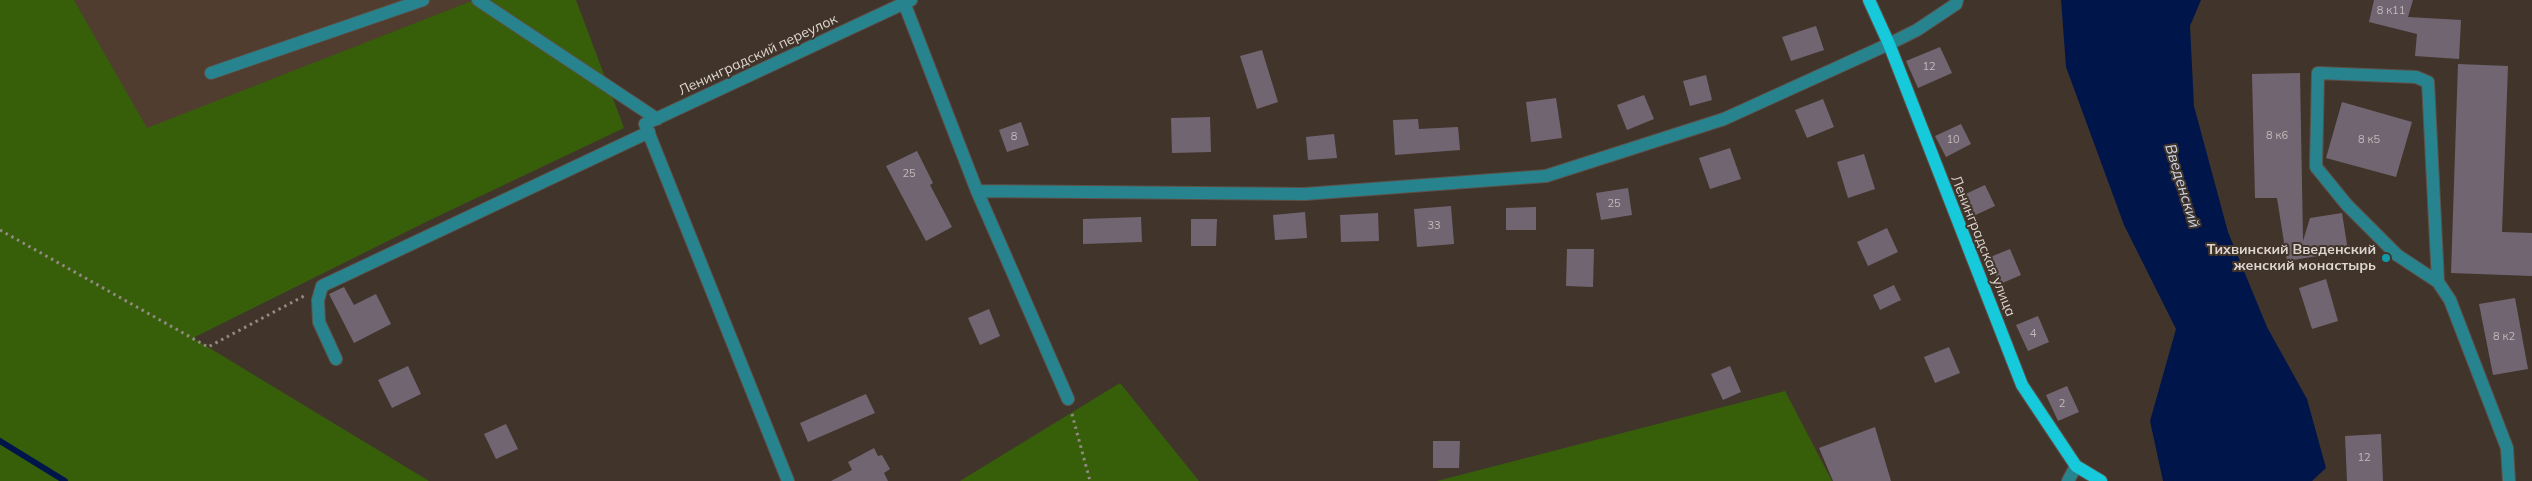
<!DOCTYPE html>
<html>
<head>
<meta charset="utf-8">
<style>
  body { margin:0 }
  canvas { display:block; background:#41342b }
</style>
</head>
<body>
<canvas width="2532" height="481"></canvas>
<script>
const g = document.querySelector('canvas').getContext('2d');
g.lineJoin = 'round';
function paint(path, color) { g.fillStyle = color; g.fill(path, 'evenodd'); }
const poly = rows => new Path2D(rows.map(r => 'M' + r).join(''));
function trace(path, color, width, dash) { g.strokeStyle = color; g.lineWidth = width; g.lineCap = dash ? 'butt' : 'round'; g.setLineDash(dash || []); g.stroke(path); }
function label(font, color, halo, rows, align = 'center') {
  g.font = font + ' Mulish,sans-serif'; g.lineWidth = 4; g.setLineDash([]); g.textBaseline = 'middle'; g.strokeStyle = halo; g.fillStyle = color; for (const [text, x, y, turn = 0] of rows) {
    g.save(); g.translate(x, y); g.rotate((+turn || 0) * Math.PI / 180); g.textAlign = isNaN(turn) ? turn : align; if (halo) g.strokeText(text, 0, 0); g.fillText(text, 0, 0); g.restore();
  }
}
const built = poly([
  [74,0,474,0,147,129]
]);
const green = poly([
  [0,0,74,0,147,128,474,0,576,0,624,128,432,219,193,338,429,481,0,481],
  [1120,383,1199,481,960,481],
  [1785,391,1832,481,1437,481]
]);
const water = poly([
  [2061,0,2201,0,2190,26,2194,106,2228,232,2267,327,2307,399,2326,468,2312,481,2163,481,2150,421,2176,329,2124,225,2066,67]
]);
const stream = poly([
  [0,441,65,481]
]);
const building = poly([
  [2374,0,2413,0,2408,17,2461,20,2459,59,2415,56,2417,34,2369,22],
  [1816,26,1824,50,1791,61,1782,37],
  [1940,47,1952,73,1918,88,1906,61],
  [1262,50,1278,102,1257,109,1240,56],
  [2458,64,2508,66,2502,232,2532,233,2532,276,2451,273],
  [2300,73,2303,241,2310,218,2342,213,2348,251,2287,261,2277,198,2255,198,2252,74],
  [1706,75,1712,100,1690,106,1683,81],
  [1644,95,1654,119,1627,130,1617,105],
  [1556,98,1562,138,1531,142,1526,102],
  [1823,99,1834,127,1807,138,1795,110],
  [2342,102,2412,122,2396,177,2326,158],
  [1210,117,1211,152,1172,153,1171,118],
  [1418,119,1419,129,1458,127,1460,150,1395,155,1393,120],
  [1021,122,1029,145,1007,152,999,130],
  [1961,124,1971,144,1946,157,1935,136],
  [1334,134,1337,158,1308,160,1306,137],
  [1730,148,1741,179,1710,189,1699,158],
  [917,151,933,183,930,185,952,227,926,241,886,166],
  [1864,154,1875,189,1848,198,1837,162],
  [1985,185,1995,206,1969,218,1959,197],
  [1628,188,1632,215,1601,220,1596,193],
  [1451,206,1454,244,1417,247,1414,209],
  [1536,207,1536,230,1506,230,1506,208],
  [1305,212,1307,238,1275,240,1273,215],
  [1378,213,1379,241,1341,242,1340,215],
  [1141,217,1142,242,1083,244,1083,219],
  [1191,219,1217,219,1216,246,1191,246],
  [1887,228,1898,252,1868,266,1857,242],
  [1567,249,1594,249,1593,287,1566,286],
  [2010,249,2021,275,2000,284,1988,258],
  [2326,279,2338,321,2312,329,2299,288],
  [1894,285,1901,300,1880,310,1873,295],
  [344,287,354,305,376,294,391,324,354,343,329,294],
  [2515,298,2528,369,2493,375,2479,304],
  [989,309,1000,336,980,345,968,318],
  [2038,316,2049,342,2028,351,2016,325],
  [1949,347,1960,373,1935,383,1924,357],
  [408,366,421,394,392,408,378,380],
  [1730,366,1741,392,1723,400,1711,374],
  [2067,386,2079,412,2058,421,2046,395],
  [866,394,875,413,808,442,800,423],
  [506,424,518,449,496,459,484,434],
  [1875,427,1891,481,1833,481,1819,448],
  [2381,434,2383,481,2347,481,2345,436],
  [1433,441,1460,441,1459,468,1433,468],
  [874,448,878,456,882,455,890,469,884,473,888,481,831,481,852,470,848,462]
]);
const path = poly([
  [0,230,208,347,304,296],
  [1072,414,1090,481]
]);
const minor = poly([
  [478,0,657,119],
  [903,0,977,191,1068,399],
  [211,73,423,0],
  [977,191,1305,194,1546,176,1724,119,1889,44,1917,30,1956,4,1957,0],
  [2438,282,2428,82,2416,77,2318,73,2316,167,2347,205,2397,255,2438,282,2450,300,2507,448,2509,481],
  [336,359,319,322,318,300,322,286,649,132],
  [788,481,645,124,911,0],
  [2068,481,2076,466]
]);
const major = poly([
  [1869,0,1889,44,2022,385,2076,466,2101,481]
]);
const markers = [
  [2386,258,5,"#0f9aa8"]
];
const numberNames = [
  ["8 к11",2391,11],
  ["12",1929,67],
  ["8 к6",2277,136],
  ["8",1014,137],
  ["10",1953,140],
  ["8 к5",2369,140],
  ["25",909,174],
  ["25",1614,204],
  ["33",1434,226],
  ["4",2033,334],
  ["8 к2",2504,337],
  ["2",2062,404],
  ["12",2364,458]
];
const streetNames = [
  ["Ленинградский переулок",758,55,-25],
  ["Ленинградская улица",1983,246,68]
];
const poiNames = [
  ["Тихвинский Введенский",2376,250],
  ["женский монастырь",2376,266]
];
const waterNames = [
  ["Введенский",2182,186,73]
];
paint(built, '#503d2f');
paint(green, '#375f0a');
paint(water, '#00164b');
trace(stream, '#00164b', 6);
paint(building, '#726572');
trace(minor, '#5d5149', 14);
trace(major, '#5d5149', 14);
trace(path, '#948982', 3, [2.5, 4]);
trace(minor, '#27848e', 12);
trace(major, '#16cadb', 12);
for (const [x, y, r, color] of markers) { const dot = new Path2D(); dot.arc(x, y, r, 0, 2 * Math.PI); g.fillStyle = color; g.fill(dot); trace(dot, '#41342b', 2); }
label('11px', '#c3b9b8', null, numberNames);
label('14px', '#ded5cf', '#41342b', streetNames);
label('bold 14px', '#ded5cf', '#41342b', poiNames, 'right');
label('italic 15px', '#cbd8ec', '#41342b', waterNames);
</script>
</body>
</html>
